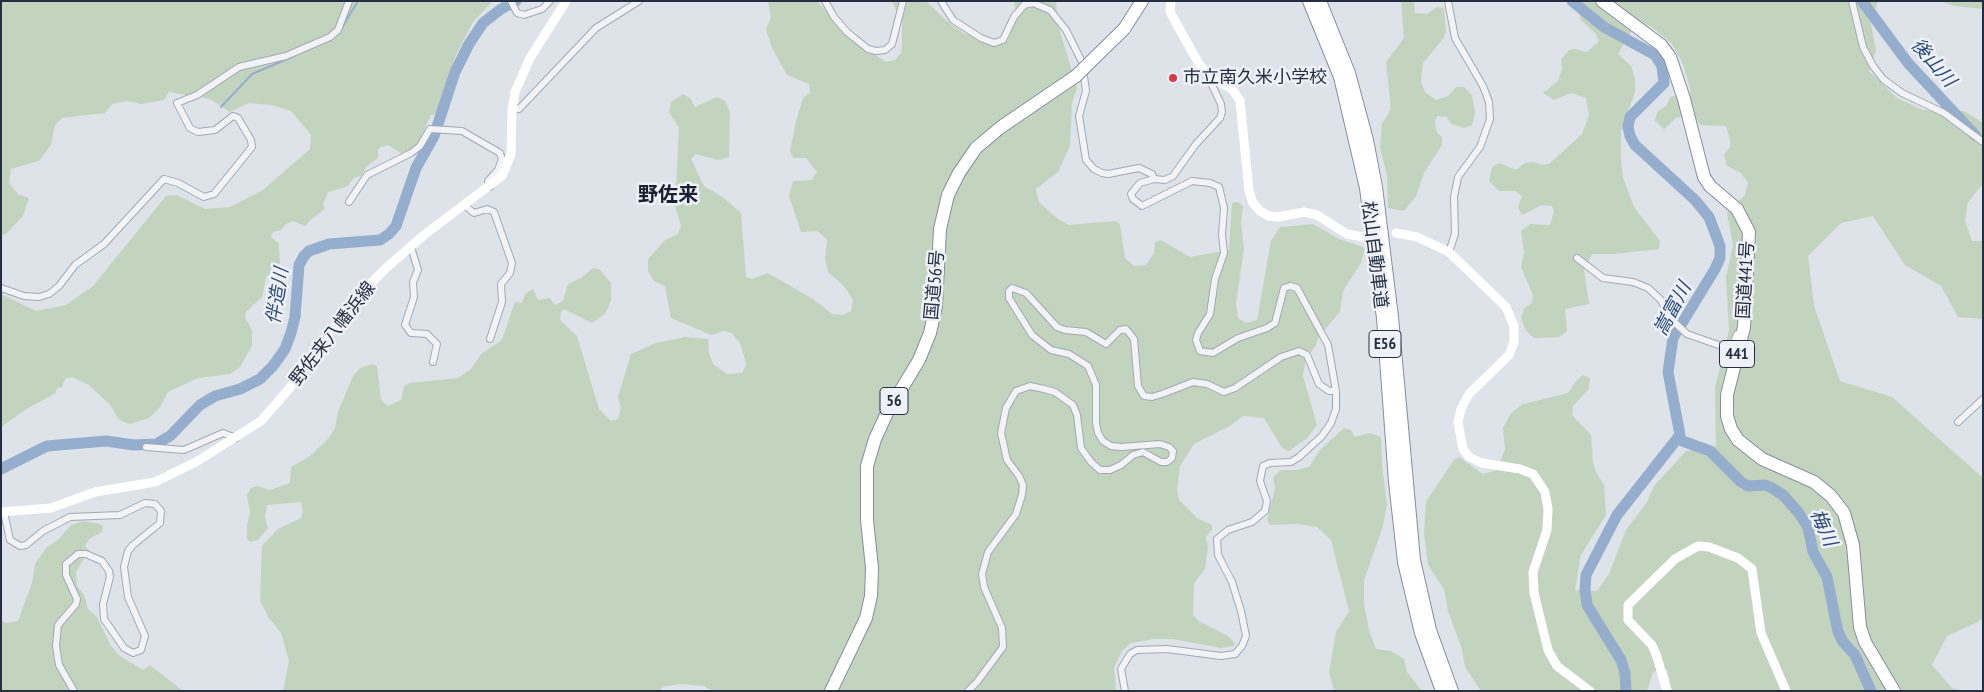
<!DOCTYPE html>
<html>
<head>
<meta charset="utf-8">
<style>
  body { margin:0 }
  #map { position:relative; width:1984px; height:692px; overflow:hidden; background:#dee2e9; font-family:"PT Sans Narrow",sans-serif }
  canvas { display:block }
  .frame { position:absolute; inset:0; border:2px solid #262f42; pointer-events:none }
</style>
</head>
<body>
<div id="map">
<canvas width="1984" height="692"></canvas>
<div class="frame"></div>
</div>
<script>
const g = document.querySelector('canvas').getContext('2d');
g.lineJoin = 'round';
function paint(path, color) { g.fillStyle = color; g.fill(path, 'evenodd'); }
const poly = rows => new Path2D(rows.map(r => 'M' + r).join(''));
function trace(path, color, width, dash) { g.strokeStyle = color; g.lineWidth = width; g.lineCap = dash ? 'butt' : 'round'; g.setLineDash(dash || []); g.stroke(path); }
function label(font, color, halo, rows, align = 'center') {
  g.font = font + ' "PT Sans Narrow","Noto Sans JP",sans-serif'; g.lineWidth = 5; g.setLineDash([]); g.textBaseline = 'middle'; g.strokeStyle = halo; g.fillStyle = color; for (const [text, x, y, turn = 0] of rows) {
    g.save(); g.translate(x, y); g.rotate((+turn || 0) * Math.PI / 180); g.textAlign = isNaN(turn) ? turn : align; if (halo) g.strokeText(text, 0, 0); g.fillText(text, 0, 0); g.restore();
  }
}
const green = poly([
  [1,1,493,1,473,22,455,57,437,115,431,115,417,145,409,151,401,153,388,145,381,147,378,150,378,158,367,166,361,176,354,178,346,187,328,192,323,205,325,209,309,221,307,225,305,226,293,221,286,224,281,230,273,232,271,237,279,244,280,264,266,277,262,297,246,312,245,317,252,330,252,346,240,367,230,374,198,378,168,392,160,407,149,418,130,424,119,420,111,406,89,385,72,377,65,379,62,387,57,388,56,393,28,408,1,427,1,294,36,311,66,305,93,286,166,196,177,195,205,209,230,207,263,190,310,149,311,135,291,111,271,105,249,103,230,112,210,99,169,92,164,100,141,104,127,101,112,104,105,113,62,118,55,125,51,145,39,161,11,169,9,183,18,194,29,198,23,216,6,234,1,236],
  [768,1,817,1,851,39,886,62,895,60,901,53,902,45,902,24,892,1,926,1,949,23,965,34,991,41,1008,41,1016,14,1014,1,1056,1,1058,25,1077,88,1072,103,1070,146,1058,172,1036,189,1039,202,1058,219,1069,225,1115,221,1120,224,1125,258,1134,266,1146,265,1154,253,1155,242,1161,240,1190,257,1229,250,1232,203,1238,202,1243,206,1241,223,1244,249,1236,303,1238,318,1246,323,1257,320,1271,241,1280,227,1313,224,1339,239,1365,248,1361,263,1343,291,1340,312,1319,336,1316,345,1306,359,1303,376,1317,425,1306,439,1289,451,1282,448,1264,418,1243,416,1230,426,1194,444,1180,466,1177,490,1179,500,1197,518,1212,525,1212,530,1206,537,1208,547,1205,569,1194,583,1193,615,1199,621,1228,636,1235,643,1234,646,1221,648,1173,639,1153,639,1131,643,1122,651,1114,667,1116,691,712,691,704,686,680,684,662,687,660,691,283,691,289,661,281,633,269,618,260,601,262,546,278,529,301,518,303,511,301,502,267,505,265,518,268,528,258,540,250,542,247,539,247,525,250,513,247,495,251,488,257,486,270,490,290,483,291,467,310,456,328,439,335,428,338,412,353,376,360,368,373,364,377,367,381,400,388,406,401,400,404,386,410,383,458,378,471,369,481,354,502,340,515,302,522,303,525,294,533,289,538,300,550,298,555,305,563,301,568,284,581,278,593,268,599,269,611,283,611,301,605,314,592,323,564,309,561,312,560,320,577,336,599,409,611,421,618,419,621,408,618,397,631,354,656,343,685,337,708,339,709,353,713,364,727,374,742,373,746,364,741,345,732,333,724,331,711,335,671,318,665,286,654,281,648,271,648,259,665,240,678,234,681,226,675,206,679,128,669,112,671,102,683,94,690,98,695,107,717,97,725,101,730,112,729,157,718,160,696,154,691,159,704,186,724,198,741,213,746,277,752,279,768,273,813,299,832,314,843,315,851,311,853,300,844,286,828,272,825,259,827,239,817,231,801,232,789,196,793,181,812,180,817,172,806,158,793,158,790,151,796,121,803,98,810,93,809,84,787,75,772,48,766,29,771,18],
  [1401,1,1414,1,1415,13,1427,14,1437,7,1444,8,1446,32,1443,39,1423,63,1421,82,1425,92,1436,100,1448,96,1456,87,1464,87,1472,95,1475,113,1472,125,1464,128,1451,124,1447,117,1437,116,1435,123,1437,133,1442,137,1442,145,1424,173,1416,196,1404,211,1388,208,1387,176,1380,147,1382,124,1391,109,1386,62,1404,38],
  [1576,1,1878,1,1871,24,1876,50,1869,71,1897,98,1923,110,1964,111,1983,123,1983,184,1968,202,1965,221,1972,241,1983,241,1983,319,1958,317,1941,286,1905,265,1873,216,1841,223,1808,256,1814,306,1840,381,1892,397,1983,478,1983,618,1978,622,1947,636,1932,665,1952,688,1966,691,1672,691,1667,669,1653,672,1647,691,1481,691,1465,667,1462,649,1448,611,1444,589,1428,565,1424,534,1426,502,1454,460,1459,457,1483,474,1497,470,1505,449,1503,428,1511,413,1523,404,1568,393,1577,380,1583,375,1590,378,1589,389,1573,406,1572,415,1591,435,1593,463,1596,472,1604,485,1606,515,1581,555,1575,590,1597,591,1609,574,1626,530,1647,502,1654,486,1686,451,1716,446,1715,388,1729,330,1726,277,1733,245,1727,213,1745,195,1748,183,1741,173,1727,166,1724,155,1730,147,1730,140,1726,126,1700,125,1693,113,1676,118,1664,129,1655,121,1657,112,1667,105,1670,97,1691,92,1683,64,1672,44,1653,28,1638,20,1618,54,1631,66,1635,79,1635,92,1621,131,1621,159,1623,178,1634,207,1660,241,1659,249,1614,254,1592,254,1584,270,1589,304,1565,309,1567,331,1559,337,1534,338,1526,331,1521,318,1524,308,1532,303,1533,295,1521,267,1524,251,1521,231,1530,224,1550,225,1554,211,1552,206,1542,205,1522,215,1518,207,1522,196,1515,191,1499,191,1489,181,1492,167,1499,163,1516,170,1525,163,1533,162,1542,165,1549,164,1582,134,1589,115,1586,98,1571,93,1554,100,1543,93,1558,81,1562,68,1561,59,1569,50,1575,49,1587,52,1599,41,1595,33,1581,20],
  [1941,1,1983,1,1983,9,1954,6],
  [1344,428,1351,430,1355,437,1370,433,1381,437,1382,465,1387,505,1382,529,1364,580,1364,605,1369,630,1376,649,1391,651,1404,659,1407,672,1422,691,1334,691,1329,672,1336,632,1349,611,1331,540,1317,527,1298,524,1270,525,1267,521,1275,488,1273,477,1281,470,1296,470,1309,467,1320,450],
  [83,521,100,524,103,527,102,532,89,539,85,546,89,550,76,572,77,586,84,595,88,609,97,617,111,646,120,656,143,670,150,665,183,691,1,691,1,621,7,623,18,621,32,583,35,564,46,548,59,539,71,525]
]);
const stream = poly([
  [340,31,358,1],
  [221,107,252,74,292,57]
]);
const river = poly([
  [1572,1,1604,27,1655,55,1662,66,1664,83,1630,117,1628,127,1630,136,1635,145,1695,200,1709,217,1720,246,1720,258,1715,269,1673,338,1668,372,1680,435,1617,515,1586,575,1585,590,1587,605,1621,660,1625,673,1626,691],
  [1862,1,1908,63,1976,136],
  [1677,439,1710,451,1741,482,1748,486,1765,485,1772,488,1783,495,1798,512,1808,527,1813,552,1827,577,1838,632,1843,642,1855,655,1871,691],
  [1,469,47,446,106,441,134,445,156,444,170,436,200,405,215,396,240,389,260,379,273,366,285,349,291,333,295,317,299,265,304,256,309,251,329,244,380,240,389,234,396,226,416,168,434,136,455,72,469,44,483,23,501,9,516,1]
]);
const street = poly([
  [511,1,517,13,524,15,542,9,550,1],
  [825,1,834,17,847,32,868,49,876,51,885,50,892,44,903,1],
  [941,1,953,20,981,38,994,43,1003,40,1014,17,1024,5,1033,3,1050,10,1066,30,1082,62,1086,91,1079,116,1086,160,1094,169,1102,173,1108,174,1139,168,1152,174,1154,179],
  [1448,1,1455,38,1483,86,1489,102,1490,119,1480,147,1458,177,1454,197,1455,234,1449,252],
  [1852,1,1863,47,1873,66,1883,79,1902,93,1944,113,1983,142],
  [512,110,519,109,596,28,639,1],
  [349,202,367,175,411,153,420,146,430,129,462,131,500,153,502,159,498,170,488,181,490,187],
  [464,205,474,213,487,209,494,212,512,263,510,273,501,284,502,302,490,339],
  [411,247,418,270,413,282,414,297,405,325,411,333,427,334,437,344,433,362],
  [1577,258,1603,278,1633,282,1648,288,1661,300,1672,320,1687,334,1727,348,1732,346,1737,334],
  [1,288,24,296,39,297,49,294,59,286,75,265,104,244,164,179,178,183,204,197,214,194,252,147,251,140,238,118,233,116,215,130,198,132,190,128,177,103,197,95,239,67,286,56,330,37,338,30,349,1],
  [1958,422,1983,399],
  [146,447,184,450,223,433,236,438],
  [4,512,10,540,20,546,26,545,43,531,70,517,120,515,145,503,155,504,161,511,160,523,133,545,128,551,124,567,128,597,145,636,141,650,133,653,124,648,104,619,103,604,110,577,109,571,102,561,86,554,78,554,66,564,66,575,77,599,76,604,58,625,56,646,59,665,74,691],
  [968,691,977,682,1003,647,1002,628,984,587,982,574,988,552,1016,514,1022,495,1023,485,1019,476,1007,460,1001,433,1006,408,1016,391,1030,386,1044,389,1055,392,1073,405,1077,415,1081,448,1091,462,1100,470,1110,470,1121,465,1133,455,1143,452,1161,462,1167,462,1172,458,1173,451,1169,447,1160,444,1121,447,1111,446,1103,441,1098,433,1096,423,1096,385,1088,366,1069,354,1051,350,1032,335,1009,298,1009,291,1012,288,1026,293,1057,327,1065,330,1086,332,1106,344,1120,330,1126,329,1134,339,1138,386,1144,396,1152,397,1162,394,1193,382,1207,384,1224,392,1235,388,1281,357,1299,351,1307,355,1319,384,1329,391,1336,391],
  [1125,691,1121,669,1130,654,1137,650,1167,649,1221,656,1235,654,1242,646,1246,636,1241,611,1232,582,1218,555,1217,539,1228,530,1252,522,1265,511,1267,501,1260,481,1263,466,1270,463,1291,462,1299,457,1322,436,1331,423,1336,409,1336,391,1328,345,1297,288,1290,286,1284,288,1275,323,1267,328,1238,338,1213,353,1200,351,1196,340,1198,333,1210,314,1215,279,1224,253,1222,235,1224,208,1219,187,1210,183,1192,181,1142,206,1133,199,1131,194,1140,183,1154,179,1165,180,1173,176,1196,144,1220,118,1222,112,1221,104,1212,85,1211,77]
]);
const secondary = poly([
  [1171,1,1170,12,1199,64,1211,77,1233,90,1240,101,1249,191,1253,203,1260,211,1269,216,1278,217,1304,212,1317,215,1347,234,1363,237],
  [1396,233,1417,237,1449,252,1506,307,1514,326,1514,342,1509,355,1469,394,1461,409,1458,422,1463,449,1469,457,1482,463,1520,469,1533,474,1545,492,1548,509,1547,530,1533,572,1534,593,1548,650,1557,666,1590,691],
  [1,512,51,508,95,492,155,482,196,462,261,421,288,390,353,302,385,269,424,235,502,176,511,154,512,110,515,92,530,58,566,1],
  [1667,691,1657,657,1652,645,1628,620,1628,605,1675,559,1698,546,1709,547,1738,558,1752,569,1761,633,1786,691]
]);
const highway = poly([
  [1309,1,1340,77,1366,188,1383,318,1395,482,1404,562,1421,633,1442,691],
  [1320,1,1349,73,1367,140,1376,187,1392,317,1414,560,1430,630,1452,691],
  [1602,1,1661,45,1670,57,1684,99,1704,177,1710,186,1737,209,1749,232,1744,327,1727,395,1727,416,1731,429,1738,440,1762,459,1814,482,1831,496,1844,513,1853,545,1860,627,1865,642,1894,691],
  [1124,29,1142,1],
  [831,691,866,618,871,596,872,568,867,520,867,466,875,439,887,413,919,360,930,333,936,306,940,229,948,195,959,173,976,148,1001,127,1076,76]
]);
const highwayBridge = poly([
  [1076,76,1124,29]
]);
const markers = [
  [1173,78,5,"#db3749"]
];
const shields = [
  [1385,344,32],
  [1737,354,35],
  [894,401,28]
];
const shieldNames = [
  ["E56",1385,344],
  ["441",1737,354],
  ["56",894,401]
];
const poiNames = [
  ["市立南久米小学校",1183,78]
];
const streetNames = [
  ["松山自動車道",1374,255,83],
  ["国道441号",1746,280,-87],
  ["国道56号",935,285,-85],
  ["野佐来八幡浜線",333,334,-52]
];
const waterNames = [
  ["後山川",1933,63,49],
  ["伴造川",278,296,-81],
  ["嵩富川",1673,309,-62],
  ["梅川",1823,528,66]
];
const quarterNames = [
  ["野佐来",668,195]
];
paint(green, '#c3d4be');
trace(stream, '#96aecd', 2);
trace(river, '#96aecd', 11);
trace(street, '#a3a9b4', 8);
trace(highway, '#848ea1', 14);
trace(street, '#f1f3f7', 6);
trace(secondary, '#fff', 9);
trace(highway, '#fff', 12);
trace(highwayBridge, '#848ea1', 14, []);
trace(highwayBridge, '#fff', 12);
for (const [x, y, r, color] of markers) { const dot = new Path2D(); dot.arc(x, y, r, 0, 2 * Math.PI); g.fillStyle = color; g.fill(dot); trace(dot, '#eef1f7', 2); }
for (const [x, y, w] of shields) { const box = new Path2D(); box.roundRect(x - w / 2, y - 13.5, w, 27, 4); g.fillStyle = '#eef1f7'; g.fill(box); trace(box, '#262f42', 1); }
label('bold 16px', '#262f42', null, shieldNames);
label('18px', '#262f42', '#eef1f7', poiNames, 'left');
label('18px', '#262f42', '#eef1f7', streetNames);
label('italic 19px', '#2c4b79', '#eef1f7', waterNames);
label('bold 20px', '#182032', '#eef1f7', quarterNames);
</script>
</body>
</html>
